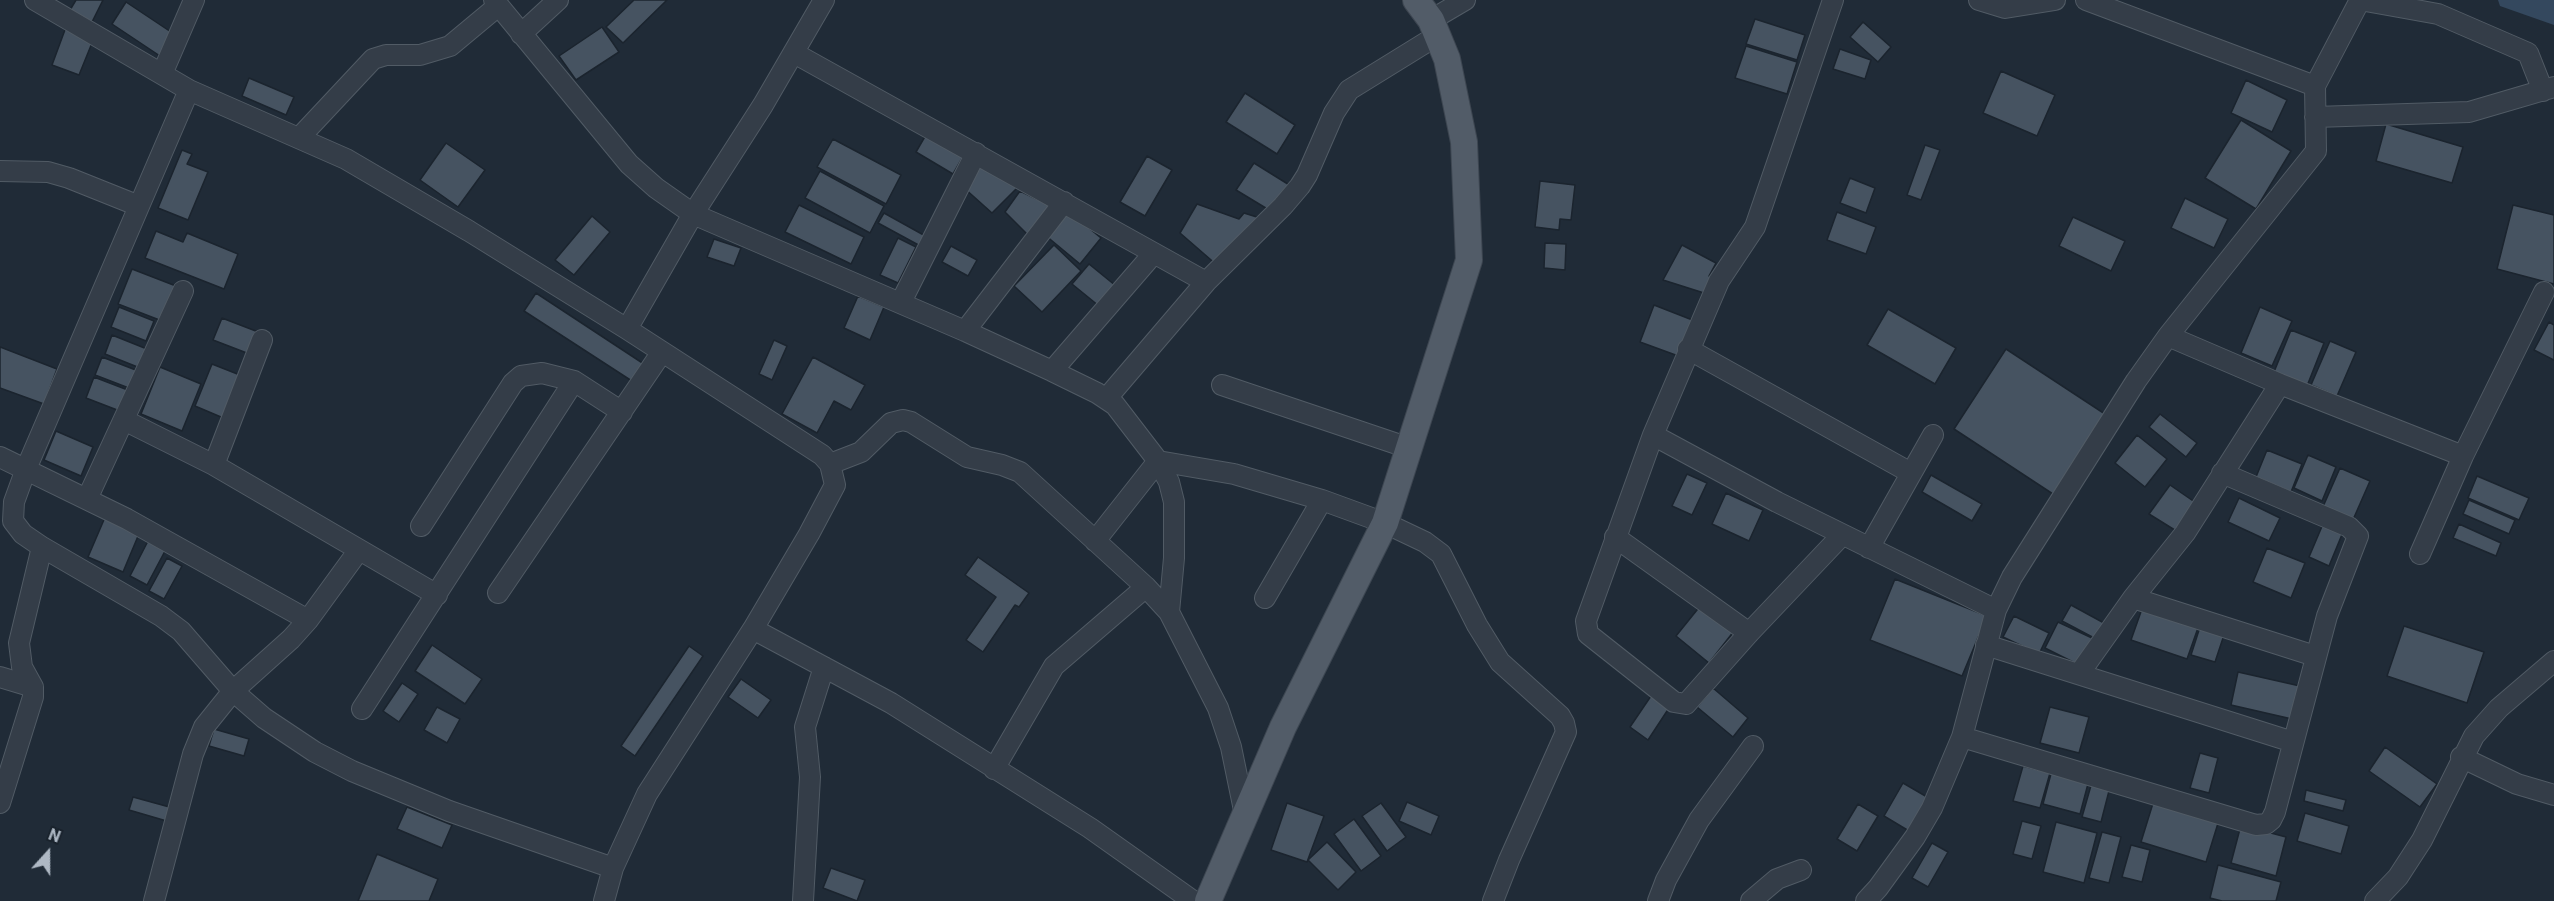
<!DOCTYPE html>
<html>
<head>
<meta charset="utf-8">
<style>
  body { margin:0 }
  #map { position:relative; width:2554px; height:901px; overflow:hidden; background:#202b37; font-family:Roboto,sans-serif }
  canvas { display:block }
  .north { position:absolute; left:18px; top:823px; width:60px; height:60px; -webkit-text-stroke:4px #19222c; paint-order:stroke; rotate:21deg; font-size:16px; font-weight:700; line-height:24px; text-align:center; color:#aeb8c4 }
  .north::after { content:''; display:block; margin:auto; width:21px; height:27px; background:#aeb8c4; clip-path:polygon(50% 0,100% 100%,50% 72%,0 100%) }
</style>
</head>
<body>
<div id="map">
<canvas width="2554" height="901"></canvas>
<div class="north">N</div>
</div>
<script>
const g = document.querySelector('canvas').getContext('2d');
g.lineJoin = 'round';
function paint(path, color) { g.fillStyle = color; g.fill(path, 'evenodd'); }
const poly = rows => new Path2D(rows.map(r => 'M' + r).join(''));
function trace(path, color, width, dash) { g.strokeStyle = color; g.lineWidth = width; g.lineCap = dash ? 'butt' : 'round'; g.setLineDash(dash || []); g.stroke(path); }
const water = poly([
  [2498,0,2554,0,2554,25,2500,6]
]);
const building = poly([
  [76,0,103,0,92,22,70,10,76,0],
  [634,0,667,0,623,43,606,27,634,0],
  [126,2,174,34,160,56,112,24,126,2],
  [1755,19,1805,35,1797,60,1746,44,1755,19],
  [1863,22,1891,47,1878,62,1850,37,1863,22],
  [66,27,94,38,79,75,52,65,66,27],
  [602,27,619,52,576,80,559,56,602,27],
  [1746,46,1797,62,1787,94,1735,78,1746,46],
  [1840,49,1871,60,1865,79,1833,69,1840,49],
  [2001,71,2055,95,2037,136,1983,113,2001,71],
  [249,78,294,97,286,115,242,96,249,78],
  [2246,80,2287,100,2272,132,2231,113,2246,80],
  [1245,93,1295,125,1277,154,1226,122,1245,93],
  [2241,120,2291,151,2256,209,2205,178,2241,120],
  [2386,124,2463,147,2452,183,2376,161,2386,124],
  [927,133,964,155,953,174,916,152,927,133],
  [833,139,901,175,886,204,817,167,833,139],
  [446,143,485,170,458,207,420,180,446,143],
  [1925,145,1940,150,1921,200,1907,195,1925,145],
  [182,150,192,154,187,164,208,172,188,220,158,208,182,150],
  [1147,156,1172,170,1145,216,1120,202,1147,156],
  [1254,163,1291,186,1274,213,1236,190,1254,163],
  [981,167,1019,186,992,213,963,187,981,167],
  [820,171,884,206,870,233,805,198,820,171],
  [1850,178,1875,188,1866,213,1840,203,1850,178],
  [1540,181,1575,185,1571,220,1560,219,1559,230,1535,227,1540,181],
  [1020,191,1053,207,1030,237,1005,212,1020,191],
  [2185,198,2228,219,2214,248,2171,228,2185,198],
  [1197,204,1239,219,1244,213,1260,218,1218,266,1180,233,1197,204],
  [799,205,864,237,851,264,785,232,799,205],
  [2513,205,2554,215,2554,284,2497,269,2513,205],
  [1067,210,1101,238,1080,264,1045,235,1067,210],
  [1837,212,1876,227,1866,254,1827,240,1837,212],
  [884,213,929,238,924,248,878,223,884,213],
  [592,216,610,232,574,275,555,260,592,216],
  [2073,217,2125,241,2111,271,2059,246,2073,217],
  [156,231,183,242,187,233,238,254,224,289,145,258,156,231],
  [898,238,916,247,898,283,880,275,898,238],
  [714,239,741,248,734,266,707,257,714,239],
  [1545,243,1566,244,1565,270,1544,268,1545,243],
  [1054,245,1081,271,1042,312,1014,286,1054,245],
  [1682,245,1716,263,1709,276,1715,277,1704,293,1663,280,1682,245],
  [951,246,977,260,968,276,942,262,951,246],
  [1089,264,1116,286,1099,306,1072,284,1089,264],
  [132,269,176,286,162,321,118,304,132,269],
  [536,293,647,366,635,383,524,311,536,293],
  [858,296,884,307,870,340,844,328,858,296],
  [1654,305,1695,321,1681,357,1640,342,1654,305],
  [119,307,154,321,146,341,111,327,119,307],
  [2260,307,2292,321,2272,366,2241,353,2260,307],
  [1888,309,1956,348,1935,384,1867,345,1888,309],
  [222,318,261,333,252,355,213,340,222,318],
  [2549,322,2554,325,2554,360,2534,350,2549,322],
  [2291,330,2324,343,2307,386,2274,372,2291,330],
  [112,335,147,349,140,368,105,354,112,335],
  [774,340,787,346,772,380,759,374,774,340],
  [2330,341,2356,352,2337,396,2311,385,2330,341],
  [0,347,57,369,44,404,0,388,0,347],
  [2006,349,2108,416,2056,496,1954,429,2006,349],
  [102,357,141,372,134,390,95,375,102,357],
  [813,357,865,385,851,410,834,401,817,433,782,414,813,357],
  [212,364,245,377,228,420,195,406,212,364],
  [160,367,201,384,182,431,141,414,160,367],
  [94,377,133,392,125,413,86,398,94,377],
  [2160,414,2197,443,2186,457,2149,427,2160,414],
  [56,431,93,447,81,476,44,460,56,431],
  [2137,435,2167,459,2145,487,2115,463,2137,435],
  [2267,450,2302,464,2291,492,2256,477,2267,450],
  [2308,455,2336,467,2322,501,2294,488,2308,455],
  [2340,468,2370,481,2352,522,2322,509,2340,468],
  [1687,474,1707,483,1692,515,1672,506,1687,474],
  [1931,475,1982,504,1972,521,1922,492,1931,475],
  [2477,476,2529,498,2519,520,2468,498,2477,476],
  [2170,485,2199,505,2178,532,2149,514,2170,485],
  [1726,493,1763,510,1749,541,1712,524,1726,493],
  [2239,498,2280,518,2269,541,2228,522,2239,498],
  [2469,500,2515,520,2509,534,2463,514,2469,500],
  [106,515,141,529,123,572,88,557,106,515],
  [2323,524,2343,532,2329,566,2309,557,2323,524],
  [2459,524,2501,543,2496,556,2453,538,2459,524],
  [148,541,165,551,147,585,130,576,148,541],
  [2267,548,2305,563,2291,598,2253,582,2267,548],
  [978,557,1029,593,1019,607,1015,605,983,652,966,640,996,597,965,575,978,557],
  [167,558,182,566,164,599,149,591,167,558],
  [1895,579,1987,616,1962,676,1870,640,1895,579],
  [1701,605,1734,631,1709,663,1676,636,1701,605],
  [2071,605,2104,623,2096,639,2062,621,2071,605],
  [2143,606,2199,625,2187,659,2131,640,2143,606],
  [2014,616,2049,633,2039,654,2003,637,2014,616],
  [2058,622,2092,638,2079,665,2045,648,2058,622],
  [2404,626,2484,652,2467,703,2387,676,2404,626],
  [2200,627,2224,635,2215,662,2191,655,2200,627],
  [432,645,482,679,465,704,415,671,432,645],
  [689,646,703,656,635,756,621,746,689,646],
  [2238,672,2300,686,2292,719,2231,705,2238,672],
  [741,679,771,700,758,718,728,697,741,679],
  [402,683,418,694,399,722,383,711,402,683],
  [1713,688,1748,718,1733,737,1697,707,1713,688],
  [1651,696,1669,708,1648,740,1630,727,1651,696],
  [437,707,460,719,447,743,424,730,437,707],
  [2050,707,2089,717,2079,753,2040,743,2050,707],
  [214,729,249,739,244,756,209,746,214,729],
  [2385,747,2437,784,2420,807,2369,771,2385,747],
  [2200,753,2218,758,2209,793,2190,788,2200,753],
  [2023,766,2050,773,2040,808,2013,801,2023,766],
  [2052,770,2089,780,2080,814,2043,804,2052,770],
  [2092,782,2110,787,2101,822,2082,817,2092,782],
  [1903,783,1934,801,1914,834,1884,816,1903,783],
  [2306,790,2346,800,2343,811,2304,801,2306,790],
  [133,797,173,808,170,822,129,810,133,797],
  [2154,800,2219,820,2206,862,2141,842,2154,800],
  [1407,802,1439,816,1431,835,1399,821,1407,802],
  [1287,803,1324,816,1307,862,1271,850,1287,803],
  [1381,803,1406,837,1387,851,1362,816,1381,803],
  [1858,804,1878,816,1857,851,1837,839,1858,804],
  [407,807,452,825,442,848,397,829,407,807],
  [2305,813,2349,826,2341,854,2297,841,2305,813],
  [1354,819,1381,856,1361,871,1334,834,1354,819],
  [2022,821,2041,826,2032,859,2013,854,2022,821],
  [2056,822,2097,833,2084,883,2043,872,2056,822],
  [2241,825,2286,837,2276,876,2231,863,2241,825],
  [2102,832,2121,837,2109,883,2089,878,2102,832],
  [1327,842,1356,872,1338,890,1308,860,1327,842],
  [1932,843,1948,852,1928,887,1912,878,1932,843],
  [2131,845,2150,850,2142,882,2122,877,2131,845],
  [377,854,438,879,429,901,358,901,377,854],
  [2218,865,2281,882,2276,901,2222,901,2210,898,2218,865],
  [831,868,865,880,857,901,823,888,831,868]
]);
const minor = poly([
  [35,0,189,90,346,159,469,231,627,329,822,455,830,464,835,485,809,534,753,629,891,703,1090,828,1193,901],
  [494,0,629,164,656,188,693,214,965,331,1052,371,1097,393,1115,405,1158,461,1169,482,1174,502,1174,558,1169,612],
  [1833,0,1755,227,1719,281,1653,435,1586,621,1588,634,1674,702,1686,704,1749,633,1842,535],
  [1979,0,2005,8,2055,0],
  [2360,0,2438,14,2528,53,2543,91],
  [1431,20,1465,0],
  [521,34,558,0],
  [794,53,1206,282],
  [162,74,194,0],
  [2315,86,2360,0],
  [189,90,26,469,14,502,13,521,23,534,42,547,161,616,181,631,233,691,264,718,315,752,352,771,449,811,613,868],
  [2315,117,2469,112,2554,87],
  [299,138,373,59,386,55,420,55,450,46,498,6],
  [0,171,48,172,69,178,139,206],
  [901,302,976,153],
  [627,329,693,214,763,105,824,0],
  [965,331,1064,202],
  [2168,336,2280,384,2463,456],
  [1688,349,1911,473],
  [1052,371,1154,253],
  [1222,385,1409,448],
  [1106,399,1206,282,1283,206,1300,186,1307,175,1334,113,1349,90,1438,35],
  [124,420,214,465,437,595],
  [1653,435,1777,502,1996,610],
  [0,457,127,519,308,620],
  [830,464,861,452,891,423,903,420,911,422,967,457,1002,465,1020,472,1146,587,1169,612,1218,708,1231,747,1245,815],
  [214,465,262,340],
  [87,499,183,291],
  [421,526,513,383,521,376,542,373,574,381,622,412],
  [1615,537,1749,633],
  [1095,541,1158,461,1234,474,1322,500,1385,523,1425,542,1441,554,1477,625,1500,662,1560,716,1564,723,1566,732,1509,860,1493,901],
  [1869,548,1933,435],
  [2420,554,2463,456,2544,292],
  [498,593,662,352],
  [1265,598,1322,500],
  [2133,598,2315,656],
  [1986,645,2293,742],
  [2079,674,2133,598,2185,533,2280,384],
  [0,677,33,687],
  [362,709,574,381],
  [1962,737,2256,825,2266,824,2271,820,2275,812,2327,616,2358,536,2349,527,2222,473],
  [2461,757,2517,784,2554,795],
  [994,769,1054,666,1146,587],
  [0,803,33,697,33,687,22,667,19,643,42,547],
  [154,901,193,754,204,727,233,691,291,639,308,620,359,550],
  [604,901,613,868,647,794,753,629],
  [803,901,810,777,805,727,824,667],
  [1658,901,1666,880,1699,820,1753,746],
  [1751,901,1777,879,1801,870],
  [1866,901,1878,888,1915,837,1932,808,1962,737,1996,610,2012,577,2136,381,2168,336,2316,151,2315,86,2086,0],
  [2375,901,2398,877,2422,840,2474,736,2499,708,2554,661]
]);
const major = poly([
  [1208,901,1283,727,1385,523,1469,260,1464,142,1447,59,1431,20,1416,0]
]);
paint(water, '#34485e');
paint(building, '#465361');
trace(building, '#1b242e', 1.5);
trace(minor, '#515b65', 22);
trace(major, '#3d4651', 28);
trace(minor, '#343d48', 20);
trace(major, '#525c68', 26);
</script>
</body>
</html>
